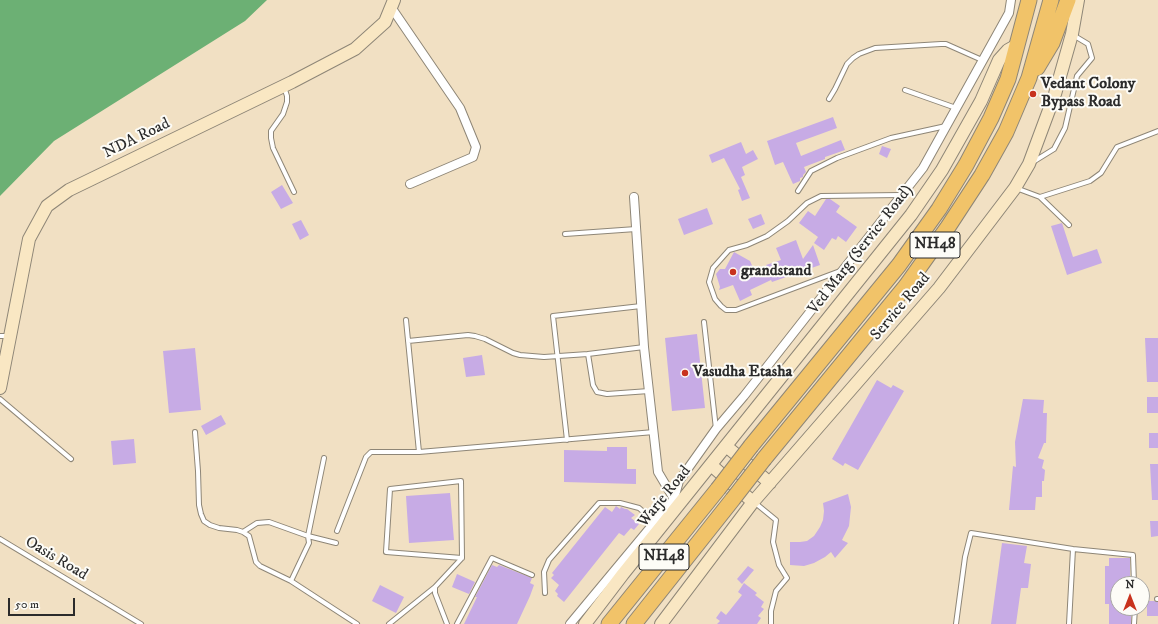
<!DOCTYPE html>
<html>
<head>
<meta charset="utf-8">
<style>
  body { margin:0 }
  #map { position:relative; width:1158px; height:624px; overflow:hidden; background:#f1e0c3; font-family:"IM FELL DW Pica",serif }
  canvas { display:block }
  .north { position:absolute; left:1110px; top:576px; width:40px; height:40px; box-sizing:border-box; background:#fdfcf7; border:1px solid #a9a8a5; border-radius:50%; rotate:0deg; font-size:11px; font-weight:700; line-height:16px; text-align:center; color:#2b2b2b }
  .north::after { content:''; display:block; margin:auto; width:14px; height:18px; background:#c8321e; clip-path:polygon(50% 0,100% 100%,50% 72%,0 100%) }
  .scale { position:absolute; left:8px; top:598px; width:67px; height:18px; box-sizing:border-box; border:2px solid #2b2b2b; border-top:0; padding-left:5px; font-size:12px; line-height:14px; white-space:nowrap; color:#2b2b2b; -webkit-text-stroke:3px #fdfcf7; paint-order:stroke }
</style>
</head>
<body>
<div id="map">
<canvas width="1158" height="624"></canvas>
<div class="north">N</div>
<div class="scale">50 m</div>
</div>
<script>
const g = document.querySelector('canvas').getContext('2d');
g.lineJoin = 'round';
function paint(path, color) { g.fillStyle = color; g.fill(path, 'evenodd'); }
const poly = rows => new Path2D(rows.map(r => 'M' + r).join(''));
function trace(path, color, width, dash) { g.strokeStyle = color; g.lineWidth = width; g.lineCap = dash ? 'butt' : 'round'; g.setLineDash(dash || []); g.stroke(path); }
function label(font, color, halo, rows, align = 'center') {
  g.font = font + ' "IM FELL DW Pica",serif'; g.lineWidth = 4; g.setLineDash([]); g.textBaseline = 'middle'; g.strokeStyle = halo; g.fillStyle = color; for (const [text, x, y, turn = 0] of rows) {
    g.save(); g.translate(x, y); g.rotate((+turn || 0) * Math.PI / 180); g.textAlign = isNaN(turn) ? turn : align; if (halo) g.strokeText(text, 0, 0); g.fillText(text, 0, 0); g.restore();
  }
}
const forest = poly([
  [0,0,267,0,245,21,54,141,0,196]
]);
const building = poly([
  [833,117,837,128,796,143,801,156,841,140,845,150,828,156,825,157,825,159,804,167,806,172,803,175,803,177,800,178,800,181,793,184,783,162,775,165,767,141],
  [741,142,746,154,753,150,758,159,742,167,745,175,741,177,750,198,742,201,738,190,740,189,724,158,712,163,709,155],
  [882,146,891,149,887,158,879,154],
  [282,185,293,203,281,209,271,192],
  [826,199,830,199,840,206,836,212,857,227,846,242,838,236,836,240,832,238,824,250,814,243,818,237,799,223,808,211,815,216],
  [707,208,713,224,684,235,678,219],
  [761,214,765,224,753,229,748,219],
  [301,220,309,235,300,240,292,224],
  [1062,223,1073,257,1097,249,1102,263,1067,275,1051,226],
  [796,240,803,259,813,245,820,265,772,282,771,280,750,290,752,295,740,301,733,285,719,290,720,287,716,274,720,269,725,269,734,252,750,261,755,272,767,267,766,265,781,260,776,248],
  [697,334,705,408,672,411,665,338],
  [1145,338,1158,338,1158,382,1147,382],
  [195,348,201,410,169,413,163,351],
  [482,355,485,375,466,377,463,358],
  [877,380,891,388,893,385,904,391,858,470,845,463,843,466,832,459],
  [1147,397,1158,397,1158,413,1147,413],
  [1023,399,1044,400,1043,413,1047,413,1046,443,1044,443,1038,458,1044,460,1042,468,1045,470,1044,481,1042,481,1042,497,1036,497,1035,510,1009,510,1013,466,1016,467,1015,442],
  [221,415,226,424,206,435,201,426],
  [1149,433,1158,433,1158,448,1149,448],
  [134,439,136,463,113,465,111,441],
  [607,447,627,447,627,469,636,469,636,484,564,482,564,450,607,451],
  [1150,464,1158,464,1158,500,1152,500],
  [450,493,454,540,409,543,406,496],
  [848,494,851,507,849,526,842,540,848,543,835,558,831,552,825,557,814,563,804,566,790,565,790,542,800,542,807,541,814,536,820,527,823,520,824,511,823,503],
  [616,506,620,509,621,507,625,509,627,509,635,515,631,518,639,524,634,530,631,528,624,536,619,533,564,602,557,596,558,594,555,591,559,585,551,578,554,575,552,573,605,507,612,512],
  [1150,521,1158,521,1158,536,1151,537],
  [1002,543,1027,546,1024,563,1031,564,1028,588,1021,588,1016,624,991,624],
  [1109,558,1130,558,1130,584,1118,584,1118,608,1131,608,1131,624,1109,624,1109,604,1105,604,1105,566,1109,566],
  [492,565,497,567,499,565,532,578,530,583,534,585,530,596,517,624,464,624,477,597,475,597],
  [748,566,754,570,742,584,737,579],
  [457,574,475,582,469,594,452,587],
  [744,583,757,593,755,595,764,602,761,607,764,609,758,616,761,618,757,624,717,624,720,621,716,618,721,611,726,615,742,595,738,592],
  [380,585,404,597,396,613,372,601],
  [1147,601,1154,601,1158,602,1158,616,1147,616]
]);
const lane = poly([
  [284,87,287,96,287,102,283,114,271,131,271,138,273,148,294,192],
  [905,90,956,108],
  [829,99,835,89,847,64,853,58,859,54,875,48,941,44,946,44,982,60],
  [1033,162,1054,149,1065,128,1077,76,1092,58,1088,44,1073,35],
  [1016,188,1040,197,1069,225],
  [798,191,811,171,837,158,891,138,946,126],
  [1040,197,1090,181,1101,173,1117,147,1158,131],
  [565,234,636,229],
  [840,271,736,310,726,310,721,306,715,299,709,282,713,268,729,250,747,245,767,236,788,221,807,203,821,196,901,195],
  [406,320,419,452],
  [704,322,716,429],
  [0,336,8,336],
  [408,341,468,335,475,336,485,339,513,353,520,355,544,357,588,354,644,347],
  [588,354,593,385,597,392,607,394,649,391],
  [0,399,71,459],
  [195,432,198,471,199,505,201,514,204,521,210,525,219,528,237,530,243,532,249,536,256,562,260,566,291,581,357,624],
  [567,440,553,316,641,306],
  [754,502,776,520,773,542,779,565,787,578,776,591,771,611,771,624],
  [337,531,366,457,371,452,419,452,654,432],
  [243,532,257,523,269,522,308,536,336,543],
  [0,539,141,624],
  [291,581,309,543,308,536,324,458],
  [545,593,544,572,549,560,599,503,620,503,639,508,655,522],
  [1157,599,1158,599],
  [389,624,435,587],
  [447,624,435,593,435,587,462,558,461,481,390,489,386,552,462,558],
  [457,624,492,558,532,575],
  [956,624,965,557,971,533,1073,549,1133,555,1134,584],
  [1069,624,1073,549],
  [1134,624,1135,608]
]);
const street = poly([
  [391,7,460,108,476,147,473,157,410,184],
  [634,197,644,347,658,472,674,499],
  [674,499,679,481,716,429,744,396,923,168,1009,13,1011,0],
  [570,624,674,499,676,504]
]);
const secondary = poly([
  [0,388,29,239,47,206,69,190,292,82,355,49,385,22,394,0],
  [726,446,770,483],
  [711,465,753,502],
  [585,624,623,574,911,215,942,170,981,101,999,60,1008,50,1017,45],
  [661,624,753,502,939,288,1015,188,1029,164,1055,94,1072,34,1078,0]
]);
const highway = poly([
  [1037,68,1052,43,1068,0],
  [751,446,899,265,939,209,966,165,991,118,1008,79,1029,0],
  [764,459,906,286,948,227,982,175,1006,132,1029,78,1051,0],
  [609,624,718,489],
  [634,624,733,499]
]);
const highwayBridge = poly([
  [718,489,751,446],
  [733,499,764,459]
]);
const markers = [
  [1033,94,4,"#c8321e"],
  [733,272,4,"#c8321e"],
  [685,373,4,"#c8321e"]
];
const shields = [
  [935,245,50],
  [664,557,50]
];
const shieldNames = [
  ["NH48",935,245],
  ["NH48",664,557]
];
const poiNames = [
  ["Vedant Colony",1041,85],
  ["Bypass Road",1041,103],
  ["grandstand",741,272],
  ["Vasudha Etasha",693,373]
];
const streetNames = [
  ["NDA Road",137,139,-26],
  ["Ved Marg (Service Road)",861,250,-52],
  ["Service Road",901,307,-50],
  ["Warje Road",665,497,-51],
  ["Oasis Road",56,559,31]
];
paint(forest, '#6cb074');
paint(building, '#c7abe5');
trace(lane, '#8e8677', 6);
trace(street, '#8e8677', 10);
trace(secondary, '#8e8677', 14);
trace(highway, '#8e8677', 17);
trace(lane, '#fff', 4);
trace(street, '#fff', 8);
trace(secondary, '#f9e7c3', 12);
trace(highway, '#f1c369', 15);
trace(highwayBridge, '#8e8677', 17, []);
trace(highwayBridge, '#f1c369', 15);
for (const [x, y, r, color] of markers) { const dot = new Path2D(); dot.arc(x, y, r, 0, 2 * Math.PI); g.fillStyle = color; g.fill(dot); trace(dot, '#fdfcf7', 1.5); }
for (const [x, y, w] of shields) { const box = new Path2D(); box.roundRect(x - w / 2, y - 13, w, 26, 3); g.fillStyle = '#fdfcf7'; g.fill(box); trace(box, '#2b2b2b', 1); }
label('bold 15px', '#2b2b2b', null, shieldNames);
label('bold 16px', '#2b2b2b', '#fdfcf7', poiNames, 'left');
label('16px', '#2b2b2b', '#fdfcf7', streetNames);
</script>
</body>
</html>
